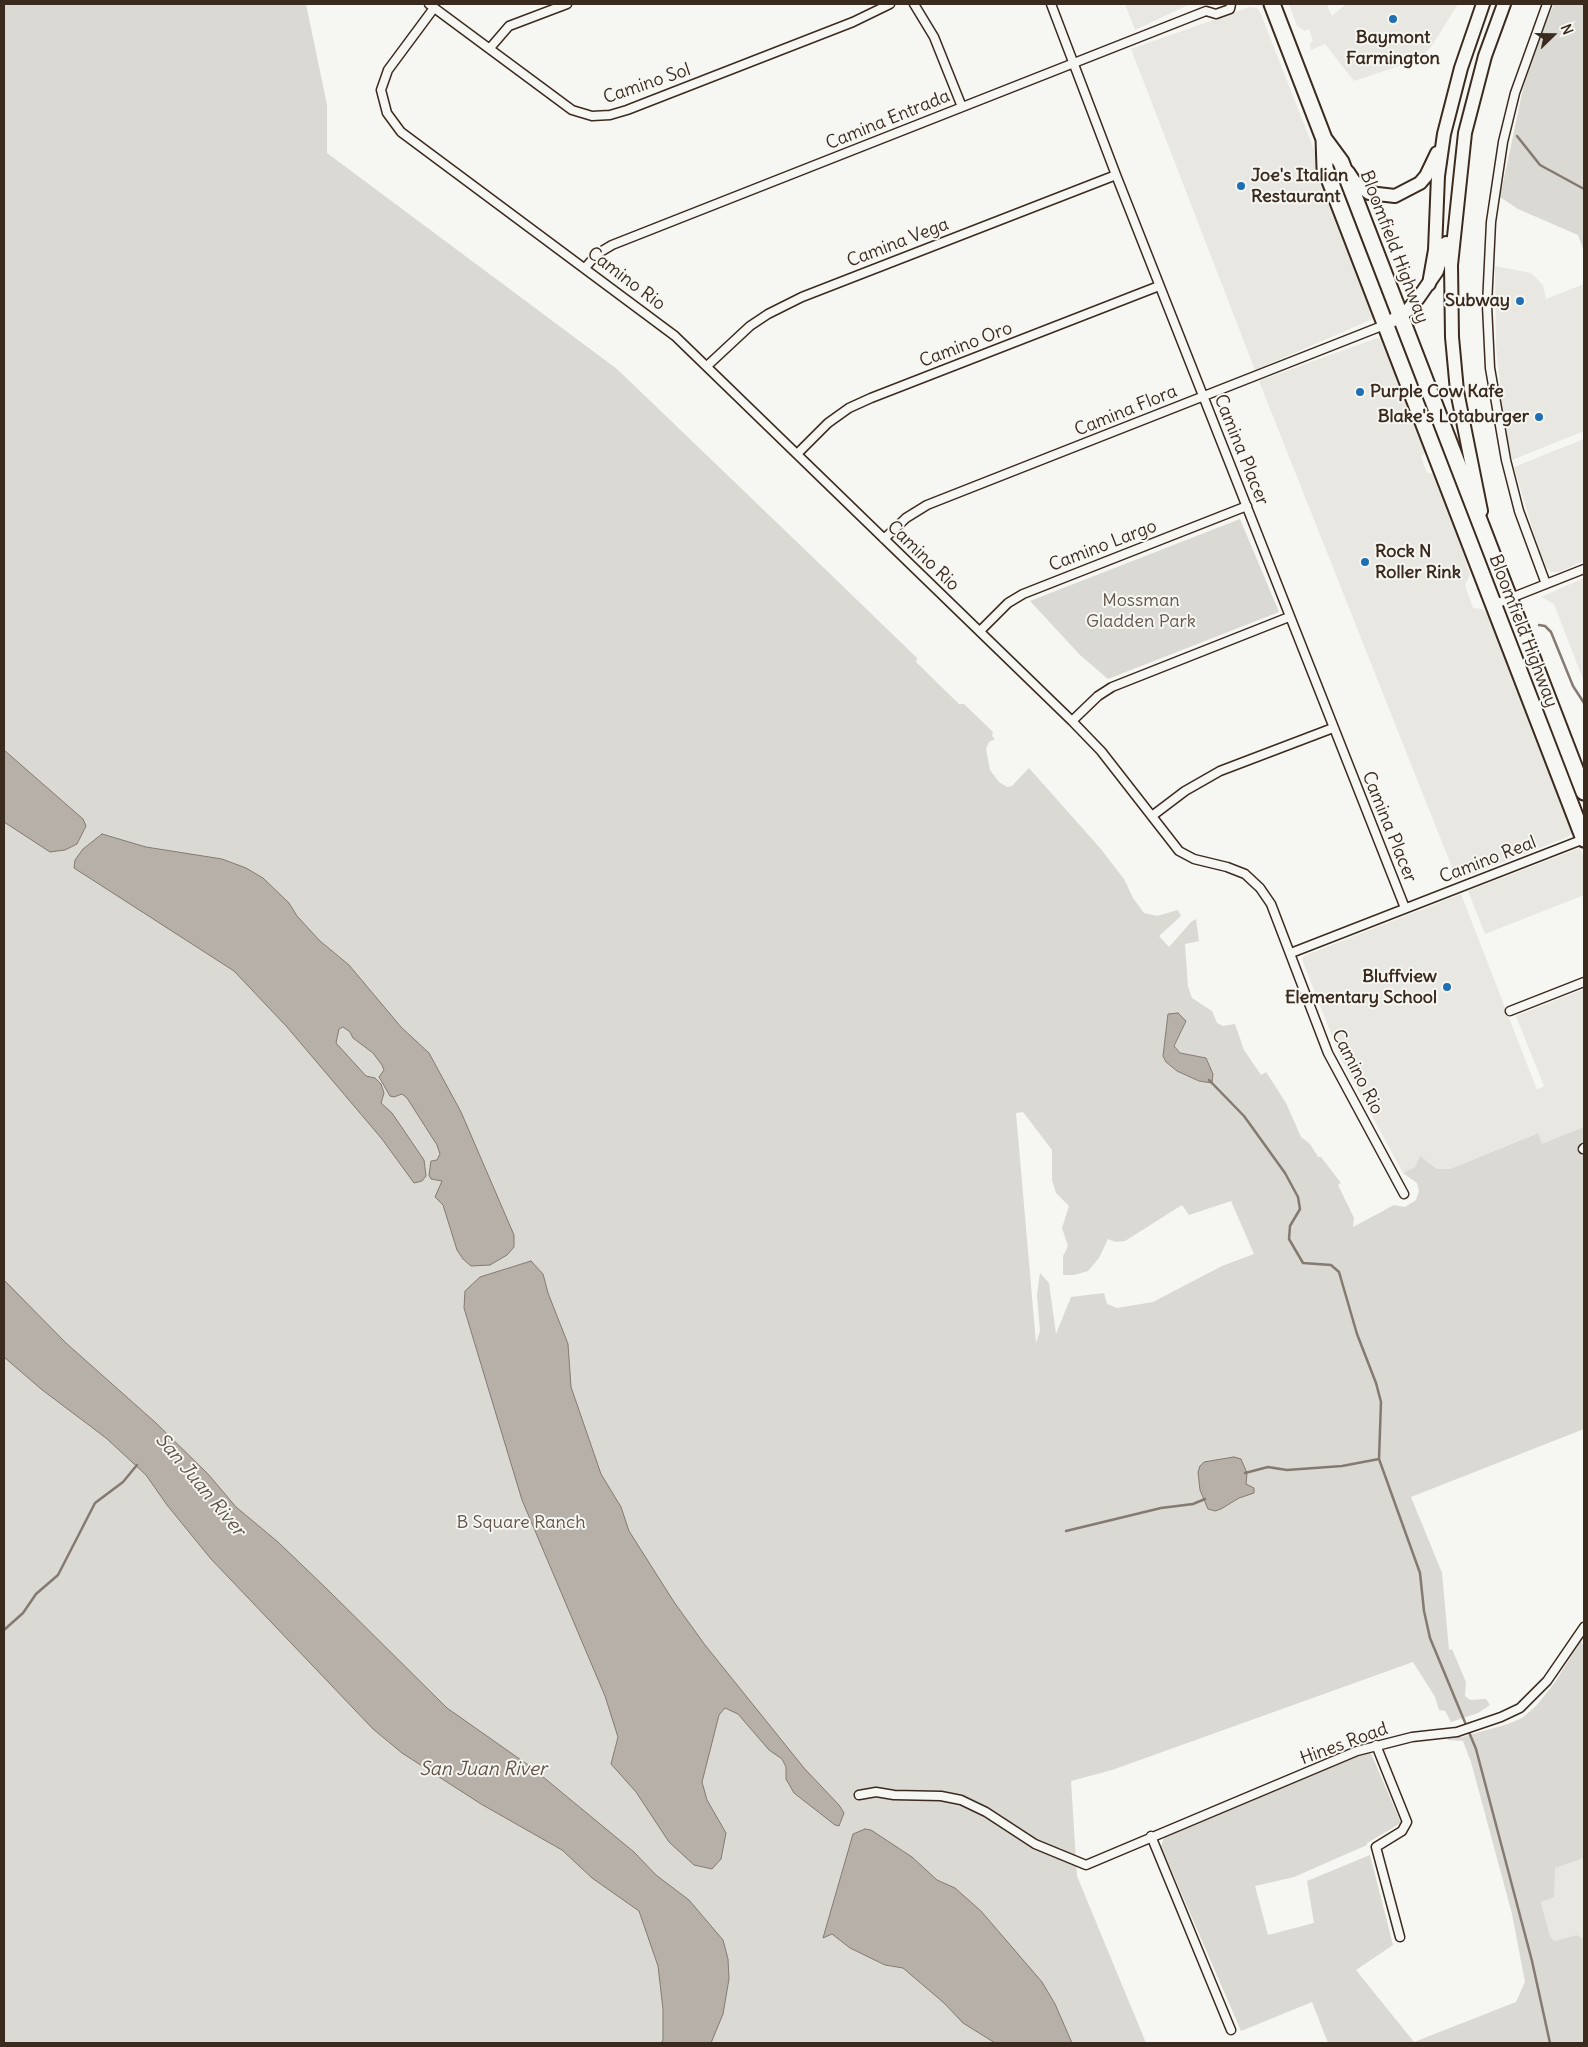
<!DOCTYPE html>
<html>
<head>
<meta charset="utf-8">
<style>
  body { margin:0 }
  #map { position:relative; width:1588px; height:2047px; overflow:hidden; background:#f6f6f2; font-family:Delius,sans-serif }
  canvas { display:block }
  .frame { position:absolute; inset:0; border:5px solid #3b2a1e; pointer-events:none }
  .north { position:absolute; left:1528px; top:10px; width:50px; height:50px; -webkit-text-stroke:4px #f6f6f2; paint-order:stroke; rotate:68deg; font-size:14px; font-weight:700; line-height:20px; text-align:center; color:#3b2a1e }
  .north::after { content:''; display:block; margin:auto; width:18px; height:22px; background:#3b2a1e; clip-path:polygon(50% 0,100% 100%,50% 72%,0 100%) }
</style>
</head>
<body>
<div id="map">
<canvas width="1588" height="2047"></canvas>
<div class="frame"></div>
<div class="north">N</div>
</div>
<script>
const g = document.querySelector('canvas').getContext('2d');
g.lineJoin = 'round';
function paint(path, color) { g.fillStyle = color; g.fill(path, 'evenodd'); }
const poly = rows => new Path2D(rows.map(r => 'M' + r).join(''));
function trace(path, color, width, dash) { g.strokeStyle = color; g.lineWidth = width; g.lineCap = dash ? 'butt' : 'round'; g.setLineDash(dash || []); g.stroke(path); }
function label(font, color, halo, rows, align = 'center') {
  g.font = font + ' Delius,sans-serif'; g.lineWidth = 4; g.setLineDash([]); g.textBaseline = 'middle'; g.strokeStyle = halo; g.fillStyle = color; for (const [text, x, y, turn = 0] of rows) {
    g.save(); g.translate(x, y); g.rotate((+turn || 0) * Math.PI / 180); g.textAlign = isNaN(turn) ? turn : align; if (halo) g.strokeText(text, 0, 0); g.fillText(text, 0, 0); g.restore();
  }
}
const built = poly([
  [1125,4,1190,4,1135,30],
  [1289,4,1333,4,1327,6,1332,16,1346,4,1458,4,1431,47,1420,59,1354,81,1325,44,1311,50,1310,44,1313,41,1309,29,1305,31,1297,26],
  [1250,7,1257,8,1260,12,1353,249,1375,318,1255,370,1131,49],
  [1495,266,1531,273,1543,285,1546,299,1584,284,1584,431,1512,460,1503,415,1496,346],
  [1377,338,1385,339,1427,450,1421,457,1427,473,1436,474,1452,518,1470,575,1465,585,1473,608,1483,609,1489,615,1574,832,1568,837,1457,880,1259,381],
  [1584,439,1584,561,1559,572,1551,572,1546,567,1533,531,1514,467],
  [1584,578,1584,682,1554,604,1541,597],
  [1580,848,1584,859,1584,895,1485,934,1468,891],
  [1461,894,1537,1090,1544,1086,1516,1016,1584,989,1584,1127,1542,1145,1537,1133,1450,1169,1437,1169,1420,1156,1415,1167,1403,1173,1340,1057,1302,959,1304,956],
  [1584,1858,1584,1939,1577,1935,1554,1941,1550,1936,1541,1901,1554,1897,1554,1868]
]);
const green = poly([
  [4,4,306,4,327,105,327,153,617,369,824,568,917,658,916,662,959,704,964,704,993,732,992,736,995,739,989,742,986,749,990,770,999,782,1007,787,1012,786,1029,768,1100,848,1124,879,1133,898,1144,913,1157,916,1178,910,1181,916,1159,936,1169,947,1191,922,1196,919,1199,941,1185,944,1188,987,1192,998,1212,1011,1217,1023,1223,1026,1235,1024,1244,1050,1261,1075,1266,1072,1286,1103,1301,1137,1310,1144,1318,1157,1321,1157,1341,1183,1338,1185,1354,1218,1353,1227,1394,1205,1405,1207,1416,1200,1419,1191,1417,1183,1403,1173,1415,1167,1420,1156,1437,1169,1450,1169,1538,1133,1542,1144,1584,1127,1584,1143,1581,1145,1584,1150,1584,1429,1411,1497,1442,1573,1449,1650,1452,1649,1466,1682,1465,1696,1470,1700,1486,1699,1490,1705,1478,1713,1451,1722,1445,1711,1439,1710,1435,1697,1413,1662,1112,1770,1071,1781,1077,1876,1146,2043,4,2043],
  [1168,1015,1186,1021,1174,1046,1180,1053,1206,1058,1199,1081,1177,1071,1166,1062,1163,1056],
  [1023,1112,1052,1150,1052,1180,1056,1193,1069,1206,1062,1228,1068,1246,1063,1256,1063,1275,1074,1275,1088,1271,1099,1258,1108,1239,1116,1242,1125,1241,1182,1205,1189,1215,1231,1201,1254,1254,1222,1266,1153,1302,1117,1308,1107,1304,1104,1293,1071,1297,1056,1334,1049,1283,1040,1273,1037,1295,1040,1331,1036,1343,1016,1113],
  [1554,4,1584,4,1584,251,1578,235,1518,209,1500,197,1523,89,1538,41],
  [1240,519,1279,612,1108,679,1080,655,1030,601],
  [1581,1641,1584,1648,1584,1858,1555,1868,1554,1897,1541,1902,1550,1936,1554,1941,1577,1935,1584,1939,1584,2043,1328,2043,1312,2002,1241,2031,1161,1846,1164,1838,1370,1751,1401,1823,1367,1843,1367,1845,1294,1877,1255,1886,1268,1935,1314,1923,1307,1881,1370,1855,1393,1945,1356,1970,1414,2042,1516,2002,1525,1982,1512,1914,1471,1762,1463,1741,1447,1740,1450,1737,1462,1737,1508,1724,1522,1718,1536,1706,1553,1685]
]);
const water = poly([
  [4,750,83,819,86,826,77,844,65,850,50,852,4,822,4,750],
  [102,834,146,847,222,859,246,868,263,878,289,903,297,916,320,941,349,965,401,1027,429,1053,461,1112,514,1235,514,1247,507,1255,490,1265,471,1266,463,1259,457,1250,443,1205,435,1197,442,1181,431,1179,429,1175,431,1161,437,1160,440,1154,437,1145,407,1098,402,1094,394,1097,390,1096,379,1077,384,1070,382,1065,373,1053,353,1038,350,1032,343,1027,339,1029,336,1043,366,1076,375,1078,381,1084,384,1093,381,1103,392,1113,424,1160,426,1176,422,1181,414,1183,382,1139,287,1027,234,971,74,868,75,860,83,849,102,834],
  [1178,1013,1186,1021,1174,1046,1180,1053,1206,1058,1213,1074,1212,1083,1199,1081,1177,1071,1166,1062,1163,1056,1168,1014,1178,1013],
  [531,1261,543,1274,548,1293,568,1344,571,1387,601,1474,621,1507,629,1531,674,1602,705,1645,804,1768,839,1805,844,1813,839,1826,835,1825,794,1793,786,1779,786,1767,782,1759,769,1750,738,1714,725,1708,719,1715,702,1782,707,1800,726,1833,721,1859,712,1869,694,1865,669,1842,636,1792,611,1764,618,1737,605,1696,522,1500,464,1308,465,1291,480,1277,531,1261],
  [4,1280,66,1343,156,1423,208,1474,236,1507,278,1542,328,1590,447,1708,531,1767,634,1852,656,1875,689,1900,723,1940,728,1959,729,1979,723,2014,711,2043,661,2043,663,2040,663,2009,658,1966,639,1911,592,1878,562,1850,481,1804,402,1753,373,1729,211,1559,167,1505,146,1475,106,1438,41,1389,4,1357,4,1280],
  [1234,1457,1241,1459,1247,1473,1246,1484,1254,1488,1254,1493,1239,1498,1221,1509,1215,1511,1208,1509,1200,1490,1198,1472,1200,1466,1204,1462,1234,1457],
  [865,1829,871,1830,912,1857,937,1880,955,1888,981,1911,1042,1982,1055,2004,1072,2043,995,2043,963,2023,944,2003,903,1968,885,1965,850,1948,832,1934,823,1938,853,1834,865,1829]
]);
const stream = poly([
  [1517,136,1540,165,1584,189],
  [1539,625,1545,626,1551,632,1573,686,1584,703],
  [1209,1080,1244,1116,1285,1173,1298,1197,1300,1209,1290,1226,1289,1239,1303,1263,1331,1265,1339,1272,1357,1334,1376,1383,1381,1402,1379,1459,1420,1573,1424,1611,1430,1638,1476,1749,1532,1961,1550,2043],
  [1245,1473,1268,1467,1287,1470,1342,1466,1379,1459],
  [1066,1531,1161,1508,1193,1504,1205,1499],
  [4,1630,23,1613,36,1594,58,1575,95,1503,123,1482,137,1465]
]);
const street = poly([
  [429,4,572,110,592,116,610,115,627,110,853,22,890,4],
  [914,4,934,37,962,107],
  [1051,4,1116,175,1405,908],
  [434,8,388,70,381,90,387,113,401,132,675,336,1072,721,1101,751,1179,851,1194,859,1227,867,1245,874,1260,888,1271,904,1328,1053,1404,1194],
  [490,48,509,26,567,4],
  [585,268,597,254,612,245,1206,11,1216,14,1230,9,1231,4],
  [707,366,750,326,768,314,802,297,1116,175],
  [797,454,828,423,849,408,871,398,1159,286],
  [884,539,906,518,927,505,1387,324],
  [1546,584,1519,511,1506,460,1490,368,1487,305,1491,222,1503,142,1515,93,1547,4],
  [1493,605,1584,569],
  [980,631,1008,603,1023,594,1247,506],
  [1072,721,1098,696,1112,687,1289,617],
  [1152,816,1185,791,1220,771,1333,728],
  [1291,953,1584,839],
  [1510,1011,1584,982],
  [1583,1149,1584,1148],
  [1376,1745,1407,1822,1402,1831,1376,1847,1400,1937],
  [859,1795,876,1792,894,1795,941,1796,961,1800,986,1812,1035,1844,1086,1865,1357,1751,1412,1737,1457,1732,1501,1717,1520,1708,1547,1681,1584,1627],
  [1151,1836,1231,2030]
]);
const primary = poly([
  [1348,172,1354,181,1369,193,1395,196,1420,183,1426,176,1437,153],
  [1429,284,1435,250,1438,176,1444,134,1461,68,1483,4],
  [1387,324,1408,310,1419,297,1437,271,1446,243],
  [1481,511,1457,391,1452,337,1451,265,1465,133,1485,56,1504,4]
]);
const highway = poly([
  [1272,4,1324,139,1341,162,1584,792],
  [1324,139,1325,168,1584,839]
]);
const markers = [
  [1393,19,5,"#1f6fb2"],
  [1241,186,5,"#1f6fb2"],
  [1520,301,5,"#1f6fb2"],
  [1360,392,5,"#1f6fb2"],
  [1539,417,5,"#1f6fb2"],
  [1365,562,5,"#1f6fb2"],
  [1447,987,5,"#1f6fb2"]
];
const poiNames = [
  ["Baymont",1393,38,"center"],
  ["Farmington",1393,59,"center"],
  ["Joe's Italian",1251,176],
  ["Restaurant",1251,197],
  ["Subway",1510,301,"right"],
  ["Purple Cow Kafe",1370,392],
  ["Blake's Lotaburger",1529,417,"right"],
  ["Rock N",1375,552],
  ["Roller Rink",1375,573],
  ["Bluffview",1437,977,"right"],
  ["Elementary School",1437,998,"right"]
];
const streetNames = [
  ["Camino Sol",647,84,-19],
  ["Camina Entrada",888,120,-22],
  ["Camina Vega",898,243,-21],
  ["Bloomfield Highway",1394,247,69],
  ["Camino Rio",626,279,37],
  ["Camino Oro",966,345,-21],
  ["Camina Flora",1126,411,-22],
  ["Camina Placer",1241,450,68],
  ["Camino Largo",1103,546,-21],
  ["Camino Rio",923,556,44],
  ["Bloomfield Highway",1523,631,69],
  ["Camina Placer",1389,827,68],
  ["Camino Real",1488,860,-21],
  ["Camino Rio",1357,1072,63],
  ["Hines Road",1344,1744,-20]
];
const parkNames = [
  ["Mossman",1141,601],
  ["Gladden Park",1141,622],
  ["B Square Ranch",521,1523]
];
const waterNames = [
  ["San Juan River",200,1485,50],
  ["San Juan River",483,1770]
];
paint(built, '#e8e7e2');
paint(green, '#dad9d3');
paint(water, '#b6b0a9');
trace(water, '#857a71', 1);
trace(stream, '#857a71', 2.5);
trace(street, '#3b2a1e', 11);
trace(primary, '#3b2a1e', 16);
trace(highway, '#3b2a1e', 19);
trace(street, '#f6f6f2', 8);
trace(primary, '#f6f6f2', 12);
trace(highway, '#f6f6f2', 15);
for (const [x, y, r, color] of markers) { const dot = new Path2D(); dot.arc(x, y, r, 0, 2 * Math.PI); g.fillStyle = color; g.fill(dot); trace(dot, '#f6f6f2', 2); }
label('bold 18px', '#3b2a1e', '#f6f6f2', poiNames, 'left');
label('18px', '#3b2a1e', '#f6f6f2', streetNames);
label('18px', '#63564b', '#f6f6f2', parkNames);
label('italic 19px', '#605248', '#f6f6f2', waterNames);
</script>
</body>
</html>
